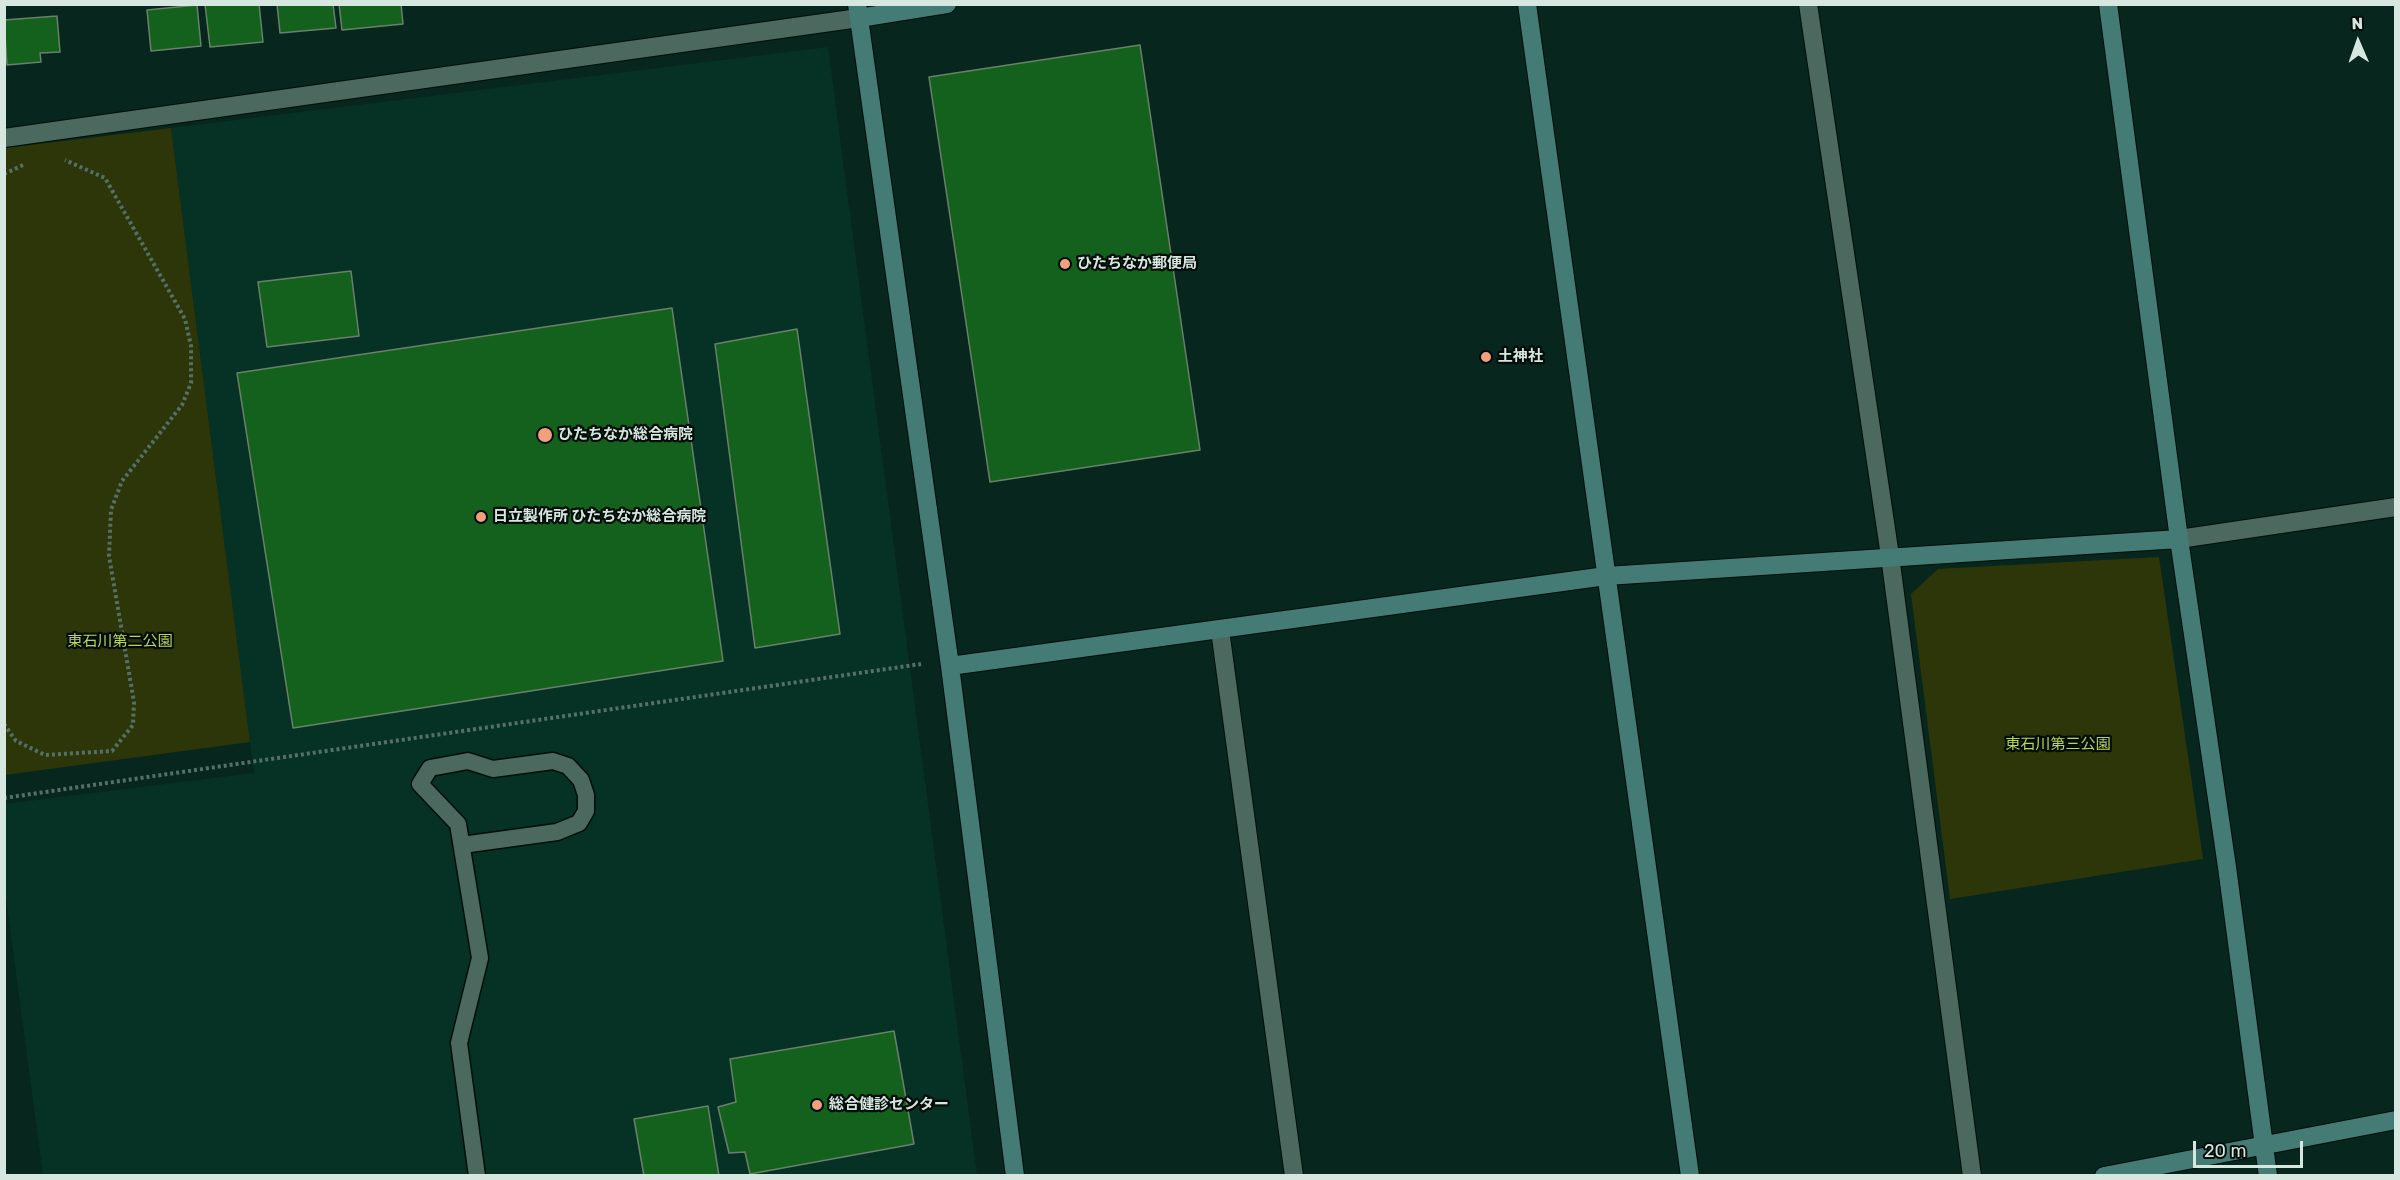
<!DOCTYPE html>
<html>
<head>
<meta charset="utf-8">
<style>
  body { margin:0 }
  #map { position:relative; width:2400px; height:1180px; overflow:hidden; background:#07261d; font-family:Rubik,sans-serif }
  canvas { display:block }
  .frame { position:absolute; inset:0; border:6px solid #d6e7e0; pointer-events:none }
  .north { position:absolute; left:2328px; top:12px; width:60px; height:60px; -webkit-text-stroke:4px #030c08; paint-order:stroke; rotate:358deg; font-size:16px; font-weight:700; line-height:24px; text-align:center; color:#d6e7e0 }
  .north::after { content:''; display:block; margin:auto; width:21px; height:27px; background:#d6e7e0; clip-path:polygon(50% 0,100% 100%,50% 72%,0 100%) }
  .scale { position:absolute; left:2193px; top:1141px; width:110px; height:27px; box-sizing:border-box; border:3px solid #d6e7e0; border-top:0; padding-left:8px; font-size:18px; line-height:21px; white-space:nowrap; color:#d6e7e0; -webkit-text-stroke:4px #030c08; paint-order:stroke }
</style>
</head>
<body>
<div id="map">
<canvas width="2400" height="1180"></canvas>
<div class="frame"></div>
<div class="north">N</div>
<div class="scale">20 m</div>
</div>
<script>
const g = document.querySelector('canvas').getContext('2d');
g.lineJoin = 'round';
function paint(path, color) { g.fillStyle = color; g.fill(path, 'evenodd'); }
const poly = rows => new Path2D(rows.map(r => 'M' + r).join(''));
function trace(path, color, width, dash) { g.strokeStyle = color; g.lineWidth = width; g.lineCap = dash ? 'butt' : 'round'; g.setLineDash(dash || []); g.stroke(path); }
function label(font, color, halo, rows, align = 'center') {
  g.font = font + ' Rubik,"Noto Sans JP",sans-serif'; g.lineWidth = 4.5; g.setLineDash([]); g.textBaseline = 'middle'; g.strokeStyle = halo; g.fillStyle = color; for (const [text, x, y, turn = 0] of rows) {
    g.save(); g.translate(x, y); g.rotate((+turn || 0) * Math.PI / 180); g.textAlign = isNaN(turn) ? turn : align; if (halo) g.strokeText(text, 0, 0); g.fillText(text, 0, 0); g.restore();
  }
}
const built = poly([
  [828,47,977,1175,43,1175,5,891,4,804,254,773,171,128]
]);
const green = poly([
  [171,128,250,742,5,775,5,148],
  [2159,557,2203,859,1950,899,1911,594,1938,569]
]);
const building = poly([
  [205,4,259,4,263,42,210,47,205,4],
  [277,4,333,4,336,28,280,33,277,4],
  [339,4,401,4,403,24,342,30,339,4],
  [197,5,201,46,151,51,147,10,197,5],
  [57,16,60,52,40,53,41,62,7,65,4,20,57,16],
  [1140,45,1200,450,990,482,929,77,1140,45],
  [351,271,359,336,267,347,258,282,351,271],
  [672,308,723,661,293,728,237,373,672,308],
  [797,329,840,634,755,648,715,344,797,329],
  [894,1031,914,1144,750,1174,745,1152,729,1153,718,1107,736,1102,730,1059,894,1031],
  [708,1106,719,1176,644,1176,634,1119,708,1106]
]);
const path = poly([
  [4,174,23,165],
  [4,724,16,741,45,755,112,751,133,725,134,702,109,556,111,510,122,481,182,405,191,383,191,346,185,319,105,178,65,160],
  [4,798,921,664]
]);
const lane = poly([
  [462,845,557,832,579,823,586,811,586,795,581,780,568,766,553,761,493,769,468,761,430,768,420,784,458,824,480,958,459,1043,477,1176]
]);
const street = poly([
  [1808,4,1890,556,1972,1176],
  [4,138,859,18],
  [2179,539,2396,507],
  [1220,630,1294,1176]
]);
const secondary = poly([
  [857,4,950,666,1015,1176],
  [1527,4,1690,1176],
  [2108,4,2179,539,2227,867,2268,1176],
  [859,18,947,4],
  [950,666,1606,576,2179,539],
  [2104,1176,2396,1120]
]);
const markers = [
  [1065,264,6,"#f2a07e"],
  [1486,357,6,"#f2a07e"],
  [545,435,8,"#f2a07e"],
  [481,517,6,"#f2a07e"],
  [817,1105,6,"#f2a07e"]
];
const poiNames = [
  ["ひたちなか郵便局",1077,264],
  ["土神社",1498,357],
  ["ひたちなか総合病院",558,435],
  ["日立製作所 ひたちなか総合病院",493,517],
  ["総合健診センター",829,1105]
];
const parkNames = [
  ["東石川第二公園",120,642],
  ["東石川第三公園",2058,745]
];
paint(built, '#063125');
paint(green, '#2d3609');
paint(building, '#13611d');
trace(building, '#6b806b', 1.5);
trace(lane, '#000e08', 19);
trace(street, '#000e08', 20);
trace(secondary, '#000e08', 20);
trace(path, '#567067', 4, [3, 3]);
trace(lane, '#4b695e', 16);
trace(street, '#4b695e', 18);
trace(secondary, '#447b74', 18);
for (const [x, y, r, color] of markers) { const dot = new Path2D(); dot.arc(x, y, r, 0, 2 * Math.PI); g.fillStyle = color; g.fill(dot); trace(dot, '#030c08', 2); }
label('bold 15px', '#d6e7e0', '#030c08', poiNames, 'left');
label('15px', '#bbd555', '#030c08', parkNames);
</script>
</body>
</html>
